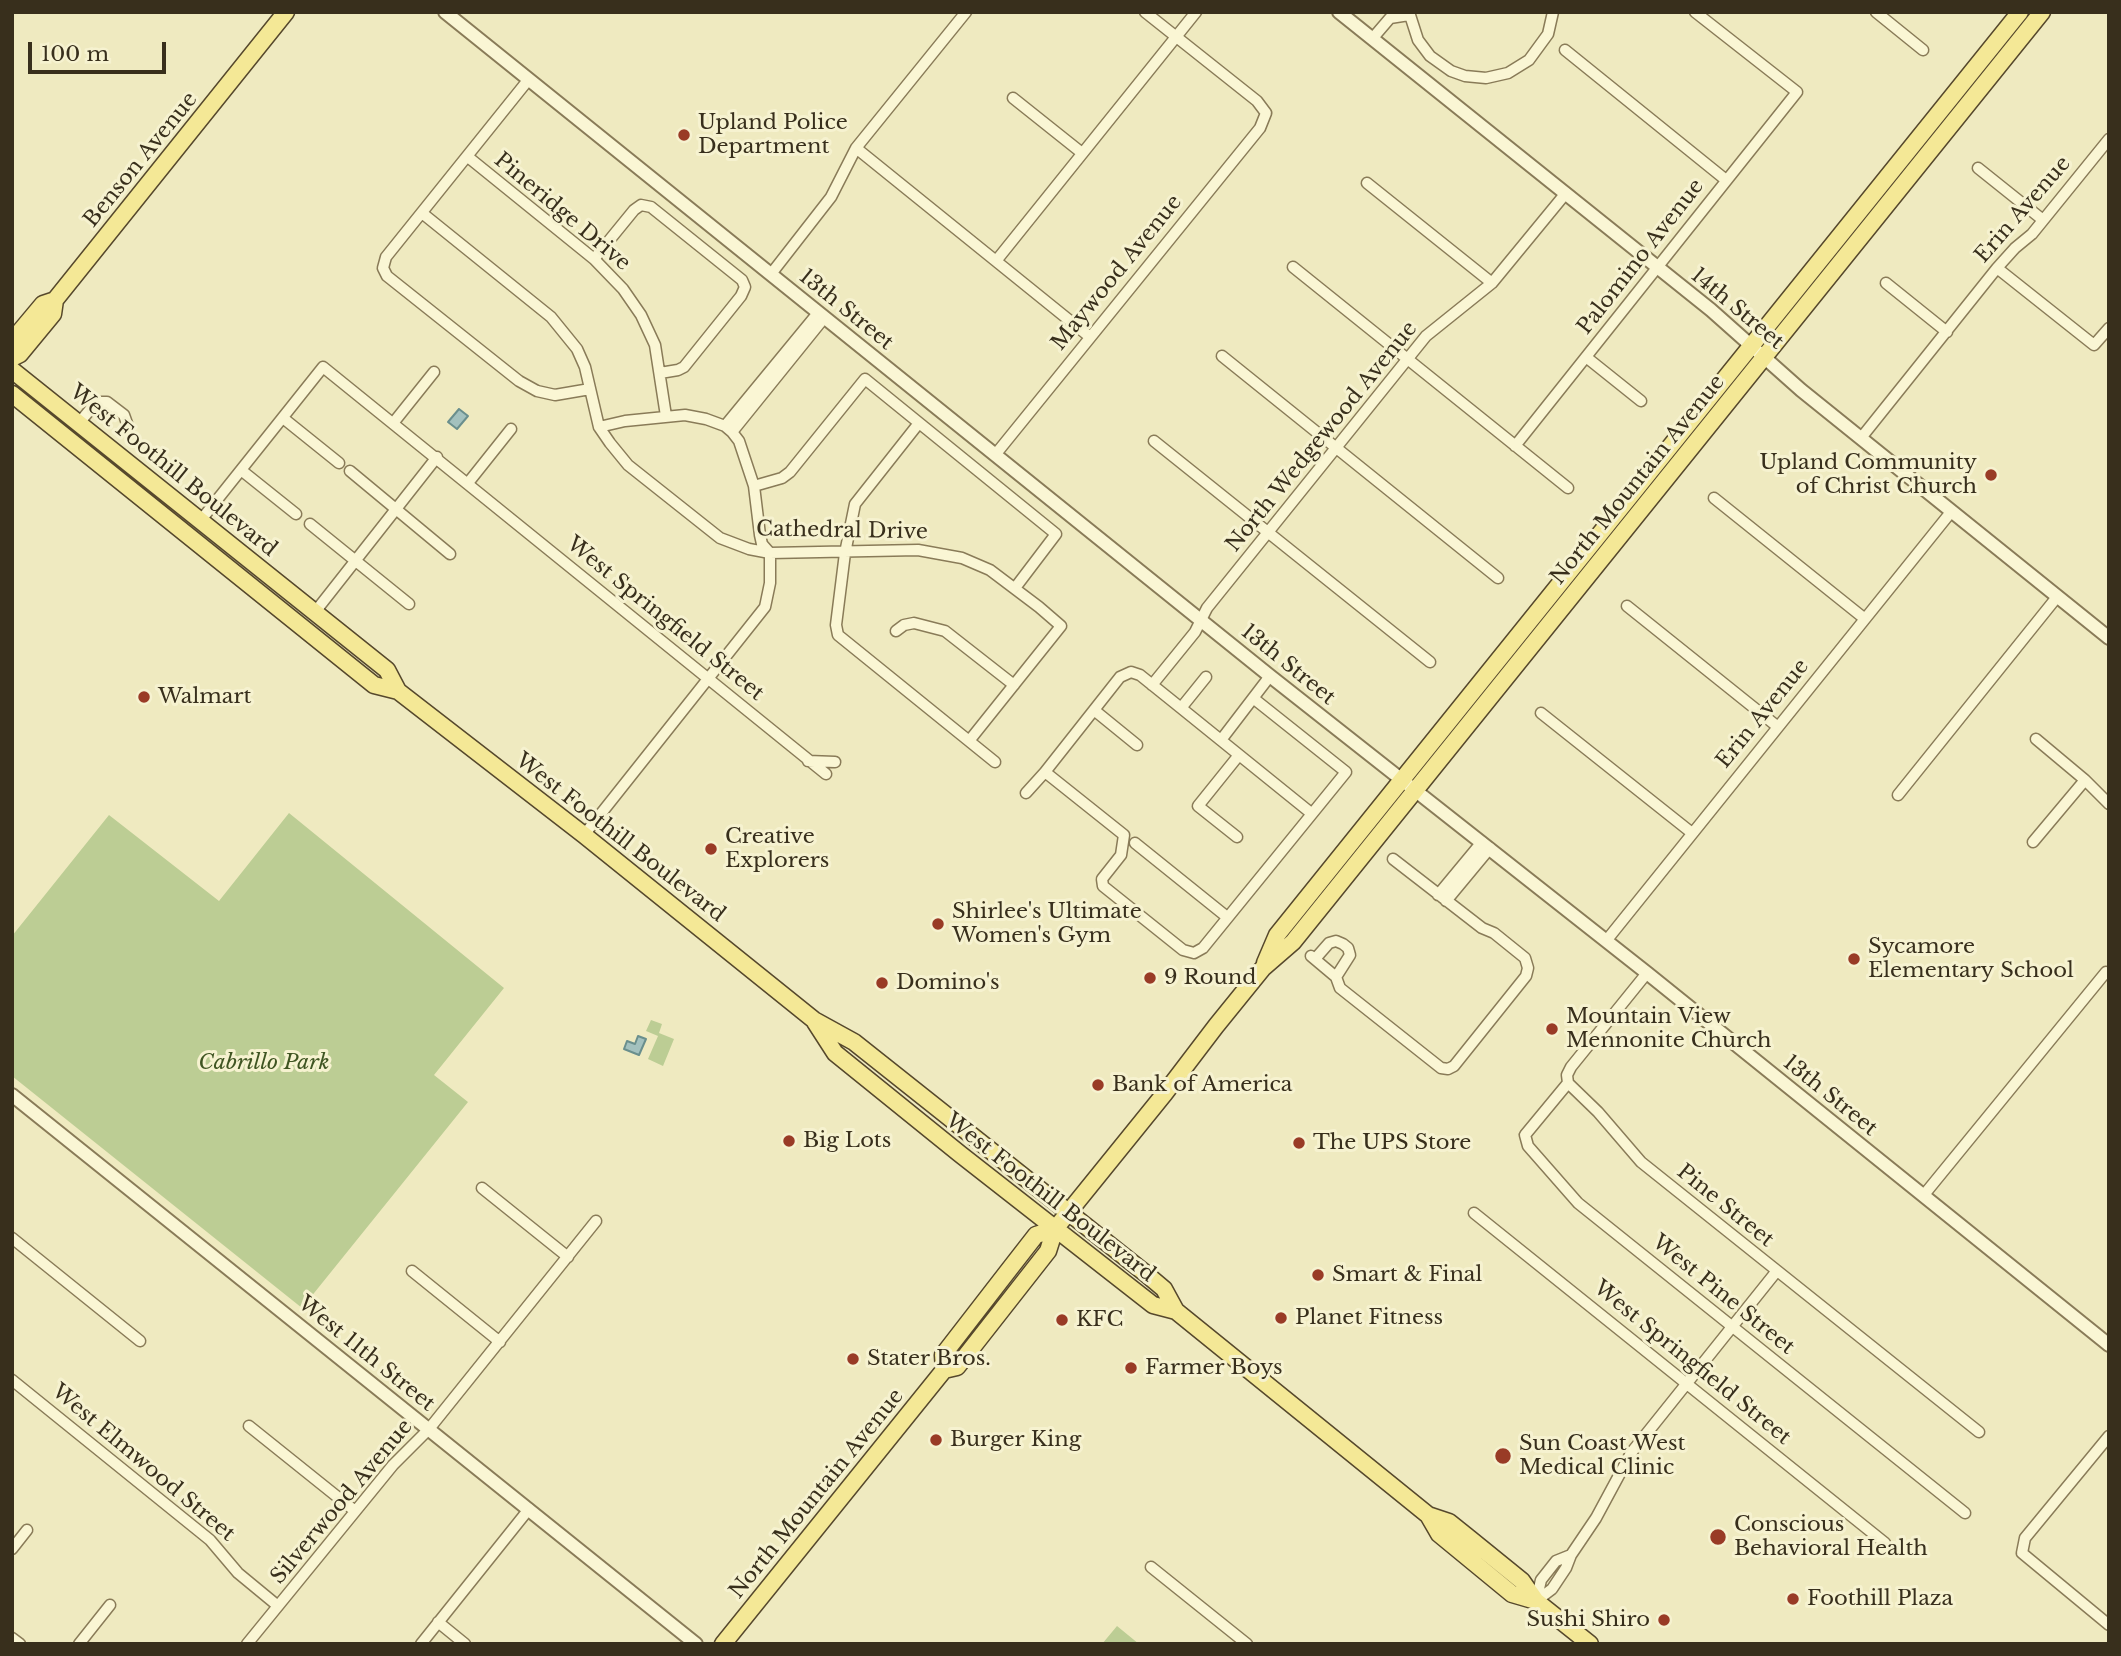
<!DOCTYPE html>
<html>
<head>
<meta charset="utf-8">
<style>
  body { margin:0 }
  #map { position:relative; width:2121px; height:1656px; overflow:hidden; background:#efeac0; font-family:"Libre Baskerville",serif }
  canvas { display:block }
  .frame { position:absolute; inset:0; border:14px solid #382f1c; pointer-events:none }
  .scale { position:absolute; left:28px; top:42px; width:138px; height:32px; box-sizing:border-box; border:4px solid #382f1c; border-top:0; padding-left:9px; font-size:21px; line-height:24px; white-space:nowrap; color:#382f1c; -webkit-text-stroke:5px #f6f2d0; paint-order:stroke }
</style>
</head>
<body>
<div id="map">
<canvas width="2121" height="1656"></canvas>
<div class="frame"></div>
<div class="scale">100 m</div>
</div>
<script>
const g = document.querySelector('canvas').getContext('2d');
g.lineJoin = 'round';
function paint(path, color) { g.fillStyle = color; g.fill(path, 'evenodd'); }
const poly = rows => new Path2D(rows.map(r => 'M' + r).join(''));
function trace(path, color, width, dash) { g.strokeStyle = color; g.lineWidth = width; g.lineCap = dash ? 'butt' : 'round'; g.setLineDash(dash || []); g.stroke(path); }
function label(font, color, halo, rows, align = 'center') {
  g.font = font + ' "Libre Baskerville",serif'; g.lineWidth = 6; g.setLineDash([]); g.textBaseline = 'middle'; g.strokeStyle = halo; g.fillStyle = color; for (const [text, x, y, turn = 0] of rows) {
    g.save(); g.translate(x, y); g.rotate((+turn || 0) * Math.PI / 180); g.textAlign = isNaN(turn) ? turn : align; if (halo) g.strokeText(text, 0, 0); g.fillText(text, 0, 0); g.restore();
  }
}
const green = poly([
  [289,813,504,988,434,1075,468,1102,302,1308,12,1076,12,936,109,815,219,901],
  [651,1020,662,1024,659,1033,674,1039,663,1066,648,1059,658,1036,646,1031],
  [1117,1626,1139,1644,1102,1644]
]);
const water = poly([
  [459,409,468,416,457,429,448,422,459,409],
  [638,1036,646,1039,639,1055,624,1049,627,1041,635,1044,638,1036]
]);
const minor = poly([
  [1409,12,1418,40,1430,56,1451,71,1465,76,1486,78,1508,73,1529,60,1548,34,1553,12],
  [1876,12,1923,50],
  [1372,39,1390,18,1409,15],
  [1565,50,1726,180],
  [529,79,386,257,383,268,387,276,519,381,537,391,555,395,590,389],
  [1013,98,1082,153],
  [856,148,1090,337],
  [468,157,594,259,623,289,641,315,655,345,666,416],
  [1978,168,2043,220],
  [1367,183,1492,283],
  [422,213,551,317,577,349,585,367,599,427,610,443,628,465,720,538,749,549,770,553,918,550,962,558,990,570,1039,607,1061,626,969,741],
  [594,259,634,210,641,205,651,207,742,280,745,287,741,296,684,367,678,370,660,373],
  [996,261,1196,12],
  [1293,267,1568,488],
  [1997,268,2094,345,2109,328],
  [771,274,831,197,856,148,966,12],
  [1886,283,1947,332],
  [1222,356,1498,578],
  [1586,357,1641,401],
  [283,418,339,463],
  [394,422,434,372],
  [79,423,94,405,101,402,107,402,124,415,129,429],
  [919,423,855,504,845,553,836,625,838,635,995,762],
  [725,426,818,313],
  [732,432,824,318],
  [1861,438,1997,268,2015,248,2032,234,2109,139],
  [1154,441,1430,662],
  [1515,446,1797,92,1695,12],
  [995,455,1260,128,1266,113,1257,101,1145,12],
  [241,470,296,514],
  [350,471,450,554],
  [468,483,511,429],
  [754,486,782,478,790,472,865,379,1056,534,1015,588],
  [1714,498,1865,619],
  [201,520,323,367,826,774],
  [310,524,409,604],
  [1627,606,1778,727],
  [315,612,437,457],
  [896,631,904,625,914,623,945,631,1014,685],
  [1152,685,1195,632,1207,608,1426,336,1492,283,1566,193],
  [1253,698,1346,772,1203,948,1194,953,1183,950,1103,886,1102,879,1121,855,1124,835,1045,772,1120,677,1131,672,1140,675,1181,708,1311,813],
  [1181,708,1206,677],
  [1094,710,1137,745],
  [1541,713,1692,833],
  [2036,739,2085,780,2109,804],
  [1221,740,1270,676],
  [808,761,835,762],
  [1026,793,1045,772],
  [1898,795,2057,597],
  [584,835,765,607,770,583,770,553,762,544,760,535,754,486,739,441,732,432,725,426,706,419,685,415,625,421,599,427],
  [1237,837,1198,806,1239,755],
  [2033,842,2085,780],
  [1135,843,1227,917],
  [1438,895,1482,842],
  [1446,901,1490,848],
  [1606,941,1951,512],
  [1311,956,1336,977,1340,988,1441,1068,1448,1069,1454,1066,1526,976,1528,968,1525,958,1494,933,1482,928,1393,859],
  [1315,959,1329,943,1336,941,1343,944,1348,948,1350,955,1336,977],
  [1647,973,1571,1067,1567,1075,1568,1083,1598,1112,1641,1162,1979,1432],
  [1568,1083,1525,1135,1528,1146,1578,1203,1965,1513],
  [482,1188,568,1257],
  [1923,1196,2106,972,2109,973],
  [1474,1213,1885,1543],
  [12,1238,140,1341],
  [412,1271,500,1342],
  [12,1380,210,1540,238,1573,278,1606],
  [249,1426,355,1511],
  [2109,1436,2025,1538,2022,1553,2109,1625],
  [12,1549,27,1530],
  [1151,1567,1247,1644],
  [1536,1601,1552,1589,1566,1568,1571,1555,1596,1518,1631,1453,1776,1272],
  [1536,1601,1541,1580,1556,1561,1571,1555],
  [438,1622,465,1644],
  [12,1638,20,1644],
  [79,1644,110,1605],
  [247,1644,393,1465,429,1429,596,1221],
  [421,1644,529,1509]
]);
const tertiary = poly([
  [445,12,1270,676,1647,973,2109,1345],
  [1339,12,1711,310,1801,390,2109,638],
  [12,1095,696,1644]
]);
const primary = poly([
  [12,341,43,304,55,300],
  [12,358,20,354,53,314,55,300,286,12],
  [12,370,387,670,398,691,584,835,814,1020,854,1042,1145,1273,1164,1289,1176,1311,1428,1515,1439,1534,1512,1594,1536,1601],
  [12,394,374,685,398,691],
  [1265,963,1277,935,2020,12],
  [815,1022,835,1053,960,1154,1153,1305,1176,1311],
  [944,1370,943,1355,1008,1271,1036,1235,1055,1229],
  [1428,1515,1449,1522,1469,1538,1522,1581,1536,1601,1590,1644],
  [723,1644,944,1370,957,1367,1048,1251,1055,1229,1165,1093,1216,1026,1263,968,1293,942,2042,12]
]);
const markers = [
  [684,135,7,"#993b26"],
  [1991,475,7,"#993b26"],
  [144,697,7,"#993b26"],
  [711,849,7,"#993b26"],
  [938,924,7,"#993b26"],
  [1854,959,7,"#993b26"],
  [1150,978,7,"#993b26"],
  [882,983,7,"#993b26"],
  [1552,1029,7,"#993b26"],
  [1098,1085,7,"#993b26"],
  [789,1141,7,"#993b26"],
  [1299,1143,7,"#993b26"],
  [1318,1275,7,"#993b26"],
  [1281,1318,7,"#993b26"],
  [1062,1320,7,"#993b26"],
  [853,1359,7,"#993b26"],
  [1131,1368,7,"#993b26"],
  [936,1440,7,"#993b26"],
  [1503,1456,9,"#993b26"],
  [1718,1537,9,"#993b26"],
  [1793,1599,7,"#993b26"],
  [1664,1620,7,"#993b26"]
];
const poiNames = [
  ["Upland Police",698,123],
  ["Department",698,147],
  ["Upland Community",1977,463,"right"],
  ["of Christ Church",1977,487,"right"],
  ["Walmart",158,697],
  ["Creative",725,837],
  ["Explorers",725,861],
  ["Shirlee's Ultimate",952,912],
  ["Women's Gym",952,936],
  ["Sycamore",1868,947],
  ["Elementary School",1868,971],
  ["9 Round",1164,978],
  ["Domino's",896,983],
  ["Mountain View",1566,1017],
  ["Mennonite Church",1566,1041],
  ["Bank of America",1112,1085],
  ["Big Lots",803,1141],
  ["The UPS Store",1313,1143],
  ["Smart & Final",1332,1275],
  ["Planet Fitness",1295,1318],
  ["KFC",1076,1320],
  ["Stater Bros.",867,1359],
  ["Farmer Boys",1145,1368],
  ["Burger King",950,1440],
  ["Sun Coast West",1519,1444],
  ["Medical Clinic",1519,1468],
  ["Conscious",1734,1525],
  ["Behavioral Health",1734,1549],
  ["Foothill Plaza",1807,1599],
  ["Sushi Shiro",1650,1620,"right"]
];
const streetNames = [
  ["Benson Avenue",141,160,-51],
  ["Erin Avenue",2023,210,-49],
  ["Pineridge Drive",562,212,40],
  ["Palomino Avenue",1641,257,-52],
  ["Maywood Avenue",1117,273,-51],
  ["14th Street",1737,309,40],
  ["13th Street",846,310,39],
  ["North Wedgewood Avenue",1322,437,-51],
  ["West Foothill Boulevard",173,471,39],
  ["North Mountain Avenue",1638,480,-51],
  ["Cathedral Drive",842,531,1],
  ["West Springfield Street",665,619,39],
  ["13th Street",1288,665,39],
  ["Erin Avenue",1763,714,-51],
  ["West Foothill Boulevard",620,838,38],
  ["13th Street",1830,1096,39],
  ["West Foothill Boulevard",1050,1198,38],
  ["Pine Street",1725,1206,39],
  ["West Pine Street",1723,1295,39],
  ["West 11th Street",366,1354,39],
  ["West Springfield Street",1692,1363,39],
  ["West Elmwood Street",143,1463,40],
  ["North Mountain Avenue",817,1494,-51],
  ["Silverwood Avenue",342,1502,-50]
];
const parkNames = [
  ["Cabrillo Park",264,1063]
];
paint(green, '#bccd94');
paint(water, '#a3c1be');
trace(water, '#6a8f8d', 2);
trace(minor, '#897b58', 13);
trace(tertiary, '#897b58', 16);
trace(primary, '#56482c', 19);
trace(minor, '#faf6d4', 10);
trace(tertiary, '#faf6d4', 12);
trace(primary, '#f4e896', 16);
for (const [x, y, r, color] of markers) { const dot = new Path2D(); dot.arc(x, y, r, 0, 2 * Math.PI); g.fillStyle = color; g.fill(dot); trace(dot, '#f6f2d0', 2.5); }
label('21px', '#382f1c', '#f6f2d0', poiNames, 'left');
label('21px', '#382f1c', '#f6f2d0', streetNames);
label('italic 21px', '#3f5522', '#f6f2d0', parkNames);
</script>
</body>
</html>
